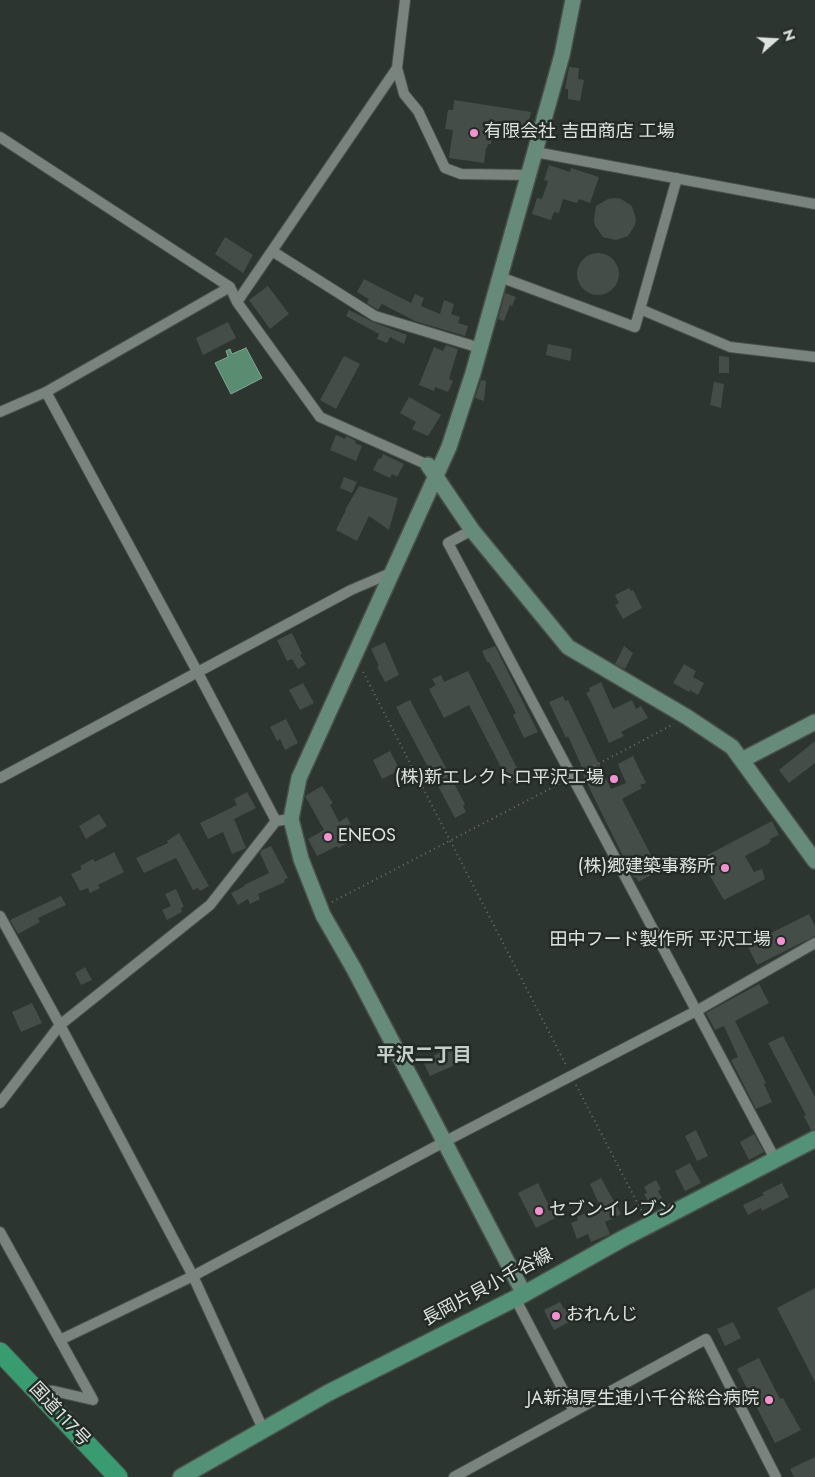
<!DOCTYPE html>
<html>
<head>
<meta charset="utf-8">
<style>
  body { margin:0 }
  #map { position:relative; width:815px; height:1477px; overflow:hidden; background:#2d3530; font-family:Jost,sans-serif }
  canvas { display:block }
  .north { position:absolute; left:750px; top:15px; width:50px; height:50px; -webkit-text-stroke:4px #232b27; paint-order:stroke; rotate:71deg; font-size:14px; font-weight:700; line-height:20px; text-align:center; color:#dde2df }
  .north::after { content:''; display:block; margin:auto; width:18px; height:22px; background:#dde2df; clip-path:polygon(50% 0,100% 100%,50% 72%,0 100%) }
</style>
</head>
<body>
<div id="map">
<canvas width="815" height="1477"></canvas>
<div class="north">N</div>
</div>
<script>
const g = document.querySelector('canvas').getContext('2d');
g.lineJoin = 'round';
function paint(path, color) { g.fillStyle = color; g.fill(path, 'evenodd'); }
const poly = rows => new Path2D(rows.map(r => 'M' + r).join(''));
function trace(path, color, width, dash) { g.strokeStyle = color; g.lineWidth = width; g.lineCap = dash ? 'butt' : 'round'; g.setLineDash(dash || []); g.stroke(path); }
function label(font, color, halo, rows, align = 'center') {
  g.font = font + ' Jost,"Noto Sans JP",sans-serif'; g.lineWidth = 5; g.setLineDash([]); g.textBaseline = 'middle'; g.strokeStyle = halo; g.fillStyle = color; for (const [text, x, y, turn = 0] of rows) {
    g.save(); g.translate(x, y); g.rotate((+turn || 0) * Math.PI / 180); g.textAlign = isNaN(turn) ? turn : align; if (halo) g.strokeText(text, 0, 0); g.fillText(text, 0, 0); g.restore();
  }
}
const water = poly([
  [246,348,262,378,231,394,215,363,228,357,226,351,230,349,232,354,246,348]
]);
const building = poly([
  [569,67,579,68,578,79,584,80,580,101,568,99,568,89,565,89],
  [454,100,531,112,528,126,497,121,495,137,492,136,491,144,488,144,487,148,486,148,484,163,449,158,453,130,445,129,448,110,453,110],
  [549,165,570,172,571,168,599,177,590,203,579,199,577,203,563,199,559,213,554,212,551,220,532,214,537,198,542,199,548,181,544,180],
  [615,198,621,199,632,206,636,219,635,225,628,236,616,240,603,237,595,226,594,220,596,206,608,199],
  [225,237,253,255,243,273,215,254],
  '577 274a21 21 0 1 1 42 0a21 21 0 1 1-42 0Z',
  [364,279,411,303,415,294,424,298,421,306,440,314,444,300,454,304,451,314,460,317,458,323,468,326,465,336,415,321,382,304,378,310,367,303,369,299,357,292],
  [268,286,289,314,270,329,249,300],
  [505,293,516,297,512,306,510,305,504,321,498,319],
  [349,310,373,322,407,335,404,344,390,337,387,343,377,339,379,334,346,316],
  [228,322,236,338,203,355,196,338],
  [548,344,572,349,570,361,546,355],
  [446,345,458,349,449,379,453,381,448,392,435,387,434,391,419,385,434,347,443,351],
  [344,356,360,364,336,409,320,400],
  [719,356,729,357,729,373,719,373],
  [481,380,486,381,484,401,475,398],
  [714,382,724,384,721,408,710,405],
  [409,397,441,415,428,436,412,429,416,422,400,413],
  [336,435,345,439,346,436,356,441,355,443,362,446,356,461,330,450],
  [383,454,404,464,397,477,392,474,390,478,373,470,379,458,381,459],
  [344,477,357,482,352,493,340,488],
  [359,486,398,498,389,530,369,516,357,541,336,530,346,510,345,510],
  [629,588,631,591,633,590,642,608,623,619,615,605,619,603,615,595],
  [292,633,302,654,300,655,306,664,298,669,292,659,287,661,277,640],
  [385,642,399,675,385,682,377,667,379,666,371,649],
  [495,646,538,732,524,738,513,715,516,713,489,662,487,662,482,651],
  [624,646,633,653,625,669,615,664],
  [684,664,696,671,693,677,704,683,698,695,690,690,689,692,673,683],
  [468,671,521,776,509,783,469,705,444,718,429,689,436,685,432,679,441,675,444,682],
  [601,682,613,709,632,700,636,709,641,706,648,718,621,732,624,736,609,743,592,704,586,693,590,691,589,688],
  [303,683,314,703,300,710,289,690],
  [563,696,565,701,568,700,611,789,626,783,618,764,633,756,646,783,640,785,642,788,622,799,657,867,655,868,657,872,638,882,636,877,634,878,602,814,583,775,585,774,568,736,566,738,549,702],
  [410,700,465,804,463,806,466,812,455,818,396,707],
  [286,719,298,743,285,750,280,739,277,741,270,727],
  [815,741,815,763,789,783,779,770],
  [390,751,400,770,382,779,373,760],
  [322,786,333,803,330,805,339,822,347,817,355,833,348,837,350,842,338,848,337,846,317,856,308,839,324,830,305,796],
  [247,792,256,808,234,819,246,848,232,854,223,832,208,839,200,823,237,805,234,799],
  [99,814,107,826,86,839,79,826],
  [772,821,779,835,770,839,771,841,768,844,745,856,754,872,762,869,765,879,724,900,700,859],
  [179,833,209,886,200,891,198,888,193,890,176,858,144,873,136,858,168,843,167,841],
  [271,846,288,878,284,880,285,882,258,894,260,899,250,904,248,899,238,905,231,893,245,886,244,885,269,873,260,853,262,850],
  [114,852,124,872,98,885,100,888,90,893,88,888,80,891,71,874,82,869,80,866,93,859,95,862],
  [176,889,184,907,181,908,182,912,167,920,162,910,171,906,165,894],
  [61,896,66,905,38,918,40,922,18,934,10,920],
  [809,914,815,926,815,936,757,965,747,945],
  [85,967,92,980,81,985,75,973],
  [759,984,769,1003,735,1021,766,1083,764,1084,772,1102,756,1109,731,1060,738,1057,724,1026,715,1030,706,1013],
  [32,1003,42,1023,21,1032,12,1012],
  [783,1036,815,1097,815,1129,811,1130,804,1116,806,1115,768,1043],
  [455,1045,456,1047,459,1045,464,1056,460,1058,462,1062,430,1076,423,1061],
  [696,1130,708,1156,697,1161,685,1136],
  [754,1134,764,1152,749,1160,740,1142],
  [690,1163,701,1183,685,1191,675,1171],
  [601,1178,621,1214,605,1222,610,1234,591,1242,588,1234,577,1239,571,1223,578,1220,577,1217,600,1206,590,1184],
  [656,1180,661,1189,658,1191,662,1198,650,1204,644,1194,647,1193,644,1187],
  [538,1183,555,1218,536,1228,518,1193],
  [782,1183,789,1197,762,1211,761,1208,748,1215,743,1205,764,1195,762,1193],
  [815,1288,815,1382,777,1308],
  [560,1302,564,1309,569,1307,575,1319,554,1330,544,1310],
  [733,1322,741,1338,725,1346,717,1329],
  [759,1358,780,1399,783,1398,801,1430,775,1443,737,1369],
  [815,1457,815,1477,794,1477,790,1469]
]);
const path = poly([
  [363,672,566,1065],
  [581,773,674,724],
  [332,902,563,782],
  [576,1085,642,1212]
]);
const street = poly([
  [397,68,404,94,418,111,445,168,461,174,528,175],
  [0,137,230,287,237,302,320,417,428,465],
  [535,152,815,204],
  [272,251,375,316,480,348],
  [500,277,635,327,677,178],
  [237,302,397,68,405,0],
  [640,309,730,347,815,357],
  [46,392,198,673,276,821],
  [0,412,46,392,230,287],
  [472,530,448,543,775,1159],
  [0,778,351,590,393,572],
  [0,916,60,1025,193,1276,263,1429],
  [0,1103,60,1025,210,905,276,821,291,819],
  [0,1232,93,1400,54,1391,37,1390],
  [515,1298,574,1411],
  [60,1340,193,1276,444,1142,698,1010,815,943],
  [454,1477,706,1339,776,1477]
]);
const secondary = poly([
  [428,465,472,530,568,647,687,717,732,747,815,861],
  [742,760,815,722],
  [524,1294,354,969,323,915,301,859,291,819,299,778,449,447,473,373,562,55,573,0]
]);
const primary = poly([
  [181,1477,328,1393,524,1294,622,1239,815,1139]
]);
const highway = poly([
  [0,1352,118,1477]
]);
const markers = [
  [474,133,5,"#f491d3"],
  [614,779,5,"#f491d3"],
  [328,837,5,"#f491d3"],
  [725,868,5,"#f491d3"],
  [781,941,5,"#f491d3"],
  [539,1211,5,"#f491d3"],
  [556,1316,5,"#f491d3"],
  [769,1400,5,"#f491d3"]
];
const poiNames = [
  ["有限会社 吉田商店 工場",484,133],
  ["(株)新エレクトロ平沢工場",604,779,"right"],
  ["ENEOS",338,837],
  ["(株)郷建築事務所",715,868,"right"],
  ["田中フード製作所 平沢工場",771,941,"right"],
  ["セブンイレブン",549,1211],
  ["おれんじ",566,1316],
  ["JA新潟厚生連小千谷総合病院",759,1400,"right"]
];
const streetNames = [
  ["長岡片貝小千谷線",488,1288,-28],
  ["国道117号",59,1415,47]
];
const neighbourhoodNames = [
  ["平沢二丁目",424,1056]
];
paint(water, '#5a8c72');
trace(water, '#81a693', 1);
paint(building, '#454d48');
trace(street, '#49504c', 12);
trace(secondary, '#49504c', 18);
trace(primary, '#49504c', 19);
trace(highway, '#49504c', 21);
trace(path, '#69706c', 2, [1, 4]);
trace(street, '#7a847e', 10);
trace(secondary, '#668b7a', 15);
trace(primary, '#539276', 16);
trace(highway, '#399c70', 19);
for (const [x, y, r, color] of markers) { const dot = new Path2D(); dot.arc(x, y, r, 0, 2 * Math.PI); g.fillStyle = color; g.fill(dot); trace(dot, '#232b27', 2); }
label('18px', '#dde2df', '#232b27', poiNames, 'left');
label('18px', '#dde2df', '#232b27', streetNames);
label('bold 19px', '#c6d0ca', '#232b27', neighbourhoodNames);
</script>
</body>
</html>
